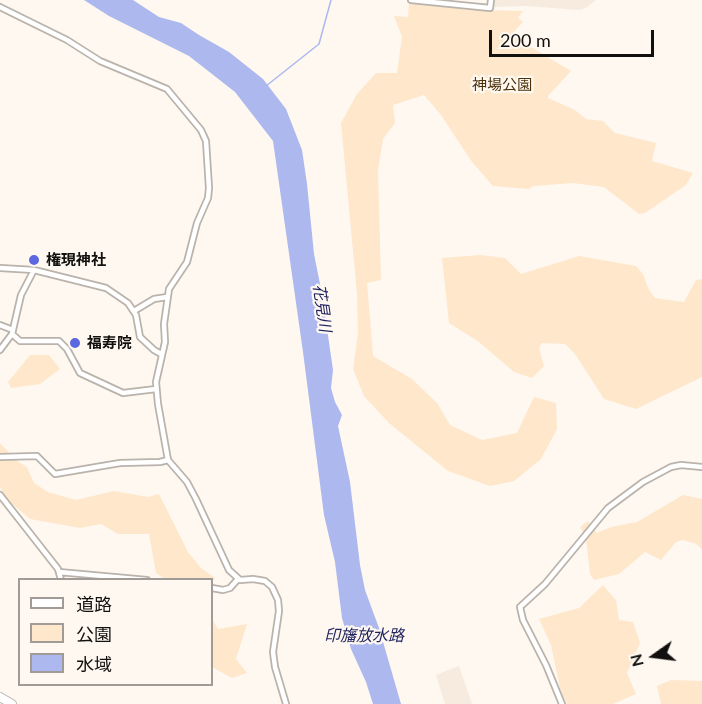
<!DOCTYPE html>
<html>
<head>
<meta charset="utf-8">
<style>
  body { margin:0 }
  #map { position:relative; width:702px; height:704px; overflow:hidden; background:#fef8f1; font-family:Lato,"Noto Sans JP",sans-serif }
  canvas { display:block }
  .legend { position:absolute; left:18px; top:578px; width:195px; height:108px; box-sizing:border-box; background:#fef8f1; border:2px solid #a09b96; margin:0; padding:8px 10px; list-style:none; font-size:18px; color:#12100e }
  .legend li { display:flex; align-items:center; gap:12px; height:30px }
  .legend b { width:30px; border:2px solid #a09b96 }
  .north { position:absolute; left:624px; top:626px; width:60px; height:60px; -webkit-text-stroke:4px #fef8f1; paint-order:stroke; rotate:256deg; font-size:16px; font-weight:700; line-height:24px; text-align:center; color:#12100e }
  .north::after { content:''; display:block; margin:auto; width:21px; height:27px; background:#12100e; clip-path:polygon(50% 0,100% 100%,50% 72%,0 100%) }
  .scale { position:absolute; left:489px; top:30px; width:165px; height:27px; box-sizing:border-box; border:3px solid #12100e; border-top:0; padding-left:8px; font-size:18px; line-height:21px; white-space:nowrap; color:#12100e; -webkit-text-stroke:4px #fef8f1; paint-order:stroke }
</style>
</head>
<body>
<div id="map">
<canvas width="702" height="704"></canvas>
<ul class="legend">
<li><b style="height:8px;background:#fff"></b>道路</li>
<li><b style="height:16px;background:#ffe7cb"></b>公園</li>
<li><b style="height:16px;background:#acb8ee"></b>水域</li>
</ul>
<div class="north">N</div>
<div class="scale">200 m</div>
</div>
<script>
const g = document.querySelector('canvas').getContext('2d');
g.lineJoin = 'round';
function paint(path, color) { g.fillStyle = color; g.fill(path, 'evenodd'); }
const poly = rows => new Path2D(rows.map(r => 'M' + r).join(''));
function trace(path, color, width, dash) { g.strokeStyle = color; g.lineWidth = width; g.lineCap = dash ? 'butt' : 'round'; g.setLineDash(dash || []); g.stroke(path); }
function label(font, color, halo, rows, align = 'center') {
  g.font = font + ' Lato,"Noto Sans JP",sans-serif'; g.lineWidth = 4.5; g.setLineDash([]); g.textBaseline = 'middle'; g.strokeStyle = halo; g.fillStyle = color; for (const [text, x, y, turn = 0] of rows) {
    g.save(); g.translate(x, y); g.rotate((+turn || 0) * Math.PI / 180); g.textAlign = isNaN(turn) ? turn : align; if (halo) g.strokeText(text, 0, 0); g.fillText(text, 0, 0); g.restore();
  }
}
const built = poly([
  [493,0,596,0,586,8,579,10,526,6,494,7],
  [459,666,472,704,445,704,436,675]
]);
const green = poly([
  [409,2,481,10,523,11,518,18,523,22,511,35,571,71,548,96,548,98,575,110,586,119,603,121,615,133,656,143,652,161,693,173,686,185,645,213,639,214,604,187,573,183,533,186,529,189,493,186,472,162,441,115,424,95,393,105,395,123,383,139,378,170,381,280,367,283,373,356,412,379,437,403,450,425,482,440,517,433,534,397,556,403,557,429,541,459,514,481,490,486,448,471,389,423,364,396,353,369,358,333,357,294,341,123,357,94,376,73,397,73,402,37,394,16,408,17],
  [480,255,505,258,521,274,579,256,636,266,643,274,649,290,655,298,684,302,696,280,702,279,702,377,636,409,604,399,575,354,565,344,542,343,539,348,544,366,532,378,514,372,479,342,449,323,442,258],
  [30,355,49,355,60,369,40,384,11,388,8,382],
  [0,443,17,461,27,467,34,483,48,492,76,500,114,491,148,497,159,494,188,552,201,568,215,578,212,582,212,580,165,579,156,573,149,534,118,534,101,524,80,528,30,519,4,497,0,486],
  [683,495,702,499,702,549,696,544,683,540,676,542,661,560,645,552,619,574,594,580,590,574,586,539,580,527,588,521,597,533,611,527,637,522],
  [603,585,616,600,619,620,633,622,640,643,627,673,636,694,613,704,567,704,560,688,551,645,539,619,579,608],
  [212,619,218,629,247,624,236,659,247,673,232,678,212,667],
  [671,680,702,681,702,704,661,704,657,686]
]);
const water = poly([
  [84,0,133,0,159,17,181,23,199,35,229,52,263,79,286,109,302,150,307,184,314,254,322,294,333,370,331,388,335,402,342,415,338,426,350,482,360,565,365,590,379,628,401,704,373,704,366,682,351,649,342,618,335,562,324,515,303,352,273,141,235,92,189,56,109,16]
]);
const stream = poly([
  [266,86,319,44,331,0]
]);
const minor = poly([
  [411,0,490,8,491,0],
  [0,7,67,40,100,61,167,89,201,130,206,141,209,188,208,198,197,223,187,262,169,289,164,324,165,342,156,382,158,404,168,460,187,482,196,499,229,570,240,580,253,579,265,581,272,587,278,600,279,611,273,652,275,667,286,704],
  [0,268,34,270,106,288,128,303,136,315,140,337,154,350,161,354],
  [34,270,21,295,12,334,20,341,59,341,67,349,80,373,123,393,156,389],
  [134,311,154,299,167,297],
  [0,325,13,330],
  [0,350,12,334],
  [0,457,37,456,55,474,120,463,160,462,168,460],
  [0,495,58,569,61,580],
  [59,572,147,580],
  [212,588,223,590,230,588,238,579],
  [562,704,546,665,523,620,520,607,545,584,608,508,643,482,671,467,681,465,702,467]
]);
const primary = poly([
  [0,697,12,704]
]);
const markers = [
  [34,260,6,"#5c68df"],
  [75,343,6,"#5c68df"]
];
const parkNames = [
  ["神場公園",502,85]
];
const poiNames = [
  ["権現神社",46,260],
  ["福寿院",87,343]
];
const waterNames = [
  ["花見川",322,308,82],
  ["印旛放水路",364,636]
];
paint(built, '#f6ebde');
paint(green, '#ffe7cb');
paint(water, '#acb8ee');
trace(stream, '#acb8ee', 1.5);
trace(minor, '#b9b3ac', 8);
trace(primary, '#b9b3ac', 10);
trace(minor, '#fff', 4.5);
trace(primary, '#fff', 8);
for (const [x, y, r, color] of markers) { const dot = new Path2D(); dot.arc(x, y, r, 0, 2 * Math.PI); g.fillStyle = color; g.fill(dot); trace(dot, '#fef8f1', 2); }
label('15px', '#4b3009', '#fef8f1', parkNames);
label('bold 15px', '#12100e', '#fef8f1', poiNames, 'left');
label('italic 16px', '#1e225f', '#fef8f1', waterNames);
</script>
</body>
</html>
